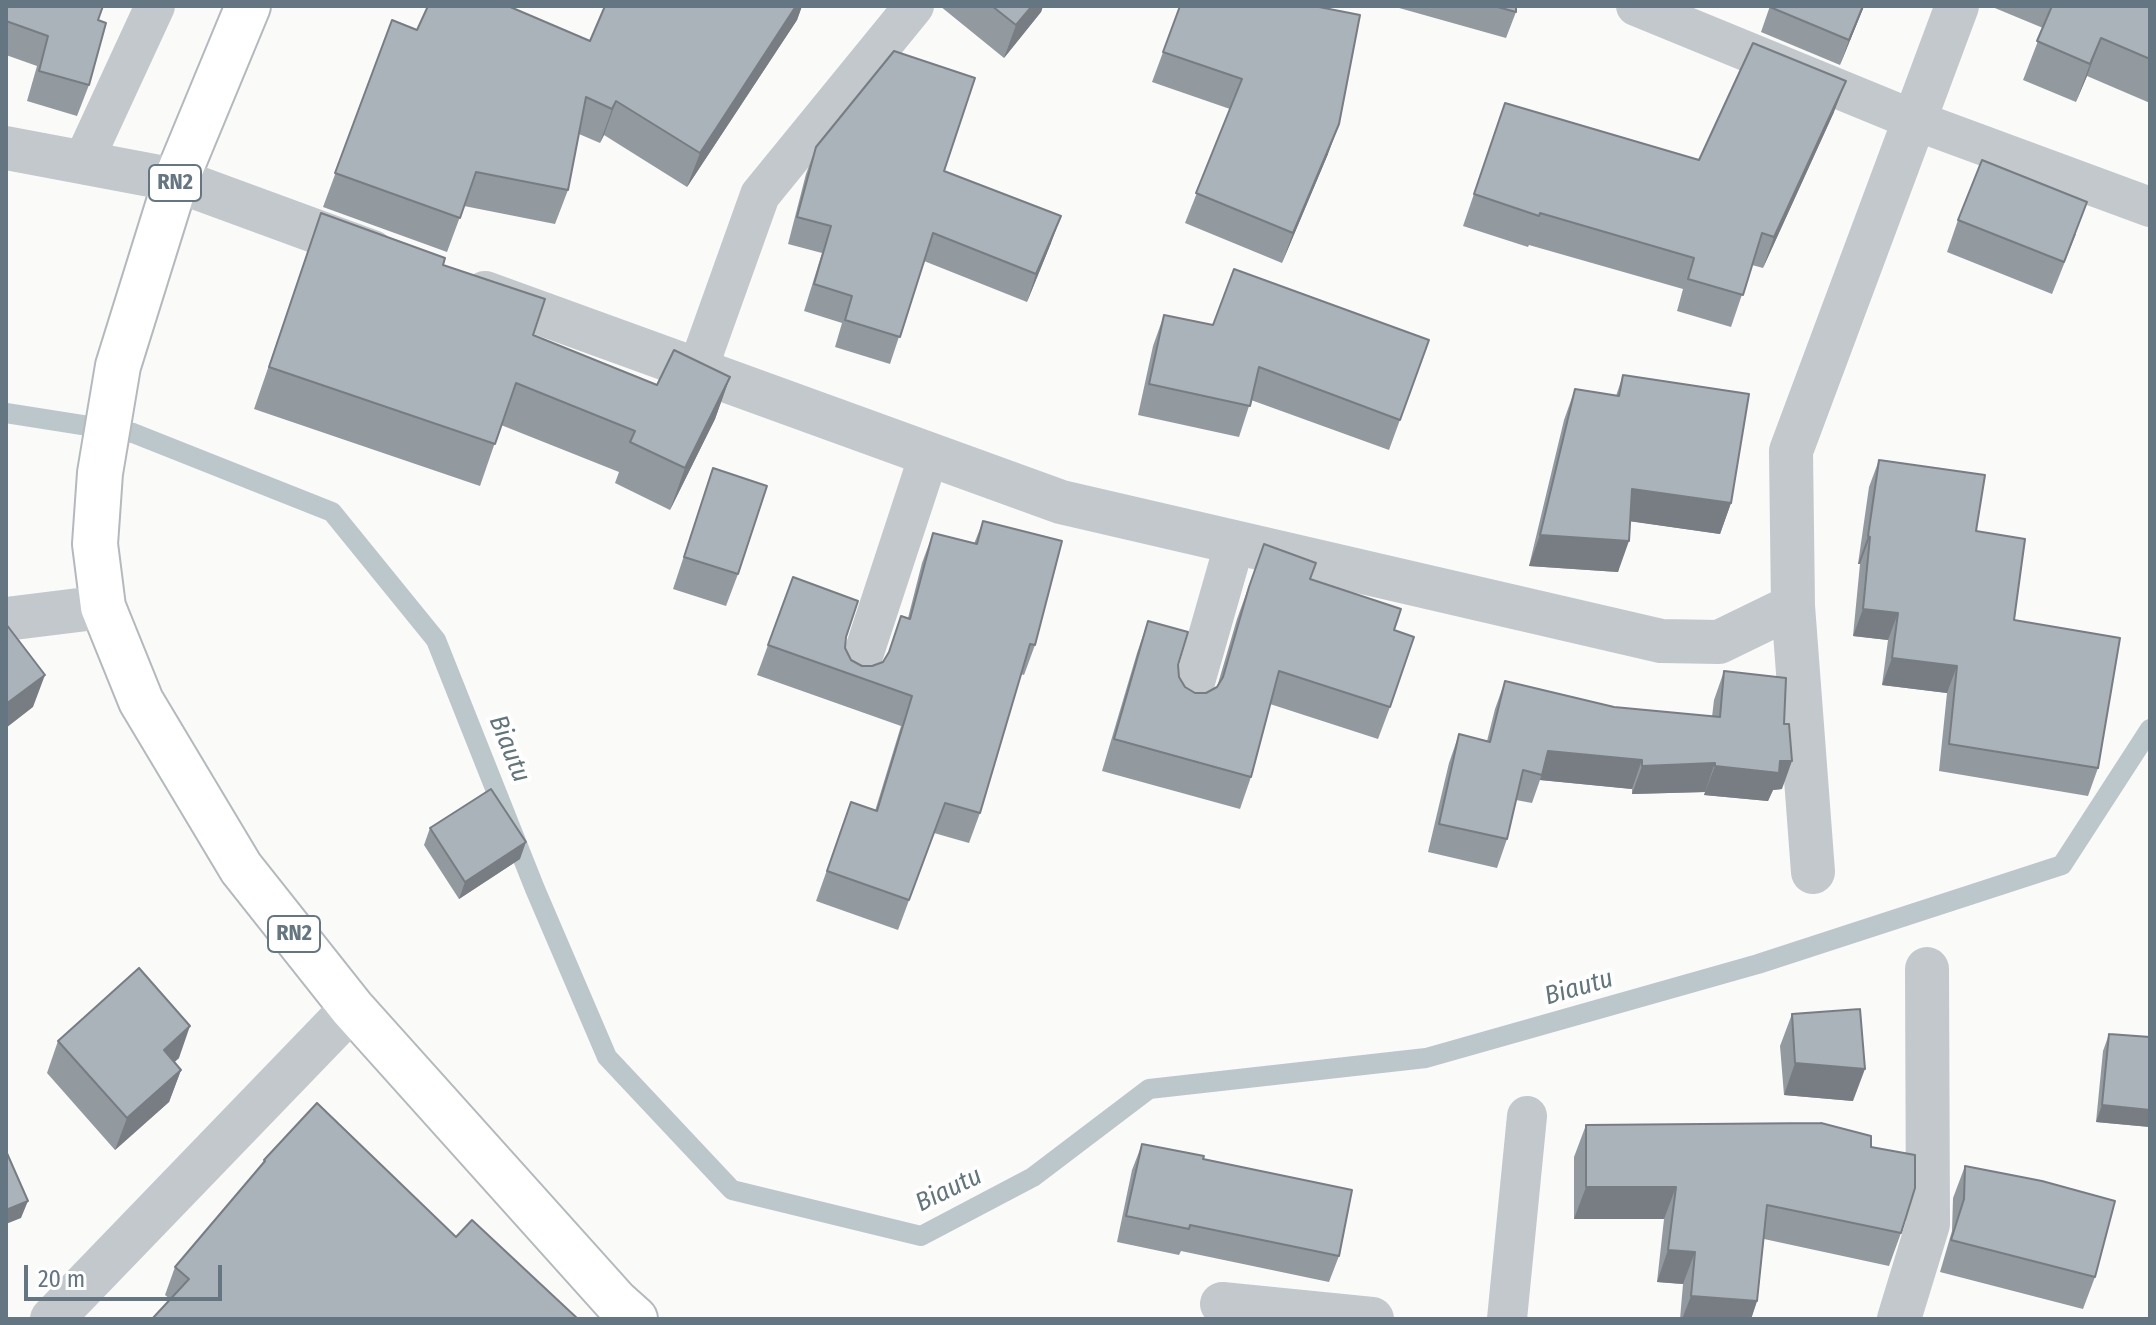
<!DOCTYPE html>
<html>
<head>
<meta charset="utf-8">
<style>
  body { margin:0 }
  #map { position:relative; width:2156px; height:1325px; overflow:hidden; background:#fafaf8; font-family:"Fira Sans Condensed",sans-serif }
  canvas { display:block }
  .frame { position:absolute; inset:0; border:8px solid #657683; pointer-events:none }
  .scale { position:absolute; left:24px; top:1265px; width:198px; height:36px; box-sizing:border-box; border:4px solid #657683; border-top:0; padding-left:10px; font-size:24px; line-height:28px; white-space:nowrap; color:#657683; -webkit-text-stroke:6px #fff; paint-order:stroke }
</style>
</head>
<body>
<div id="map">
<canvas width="2156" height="1325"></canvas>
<div class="frame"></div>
<div class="scale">20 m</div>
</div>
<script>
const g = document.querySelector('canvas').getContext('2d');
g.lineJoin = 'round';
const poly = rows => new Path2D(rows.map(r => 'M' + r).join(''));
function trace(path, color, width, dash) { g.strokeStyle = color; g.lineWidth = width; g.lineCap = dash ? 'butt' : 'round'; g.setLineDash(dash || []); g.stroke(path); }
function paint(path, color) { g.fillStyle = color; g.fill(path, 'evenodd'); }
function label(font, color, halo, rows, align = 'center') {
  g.font = font + ' "Fira Sans Condensed",sans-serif'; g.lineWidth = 8; g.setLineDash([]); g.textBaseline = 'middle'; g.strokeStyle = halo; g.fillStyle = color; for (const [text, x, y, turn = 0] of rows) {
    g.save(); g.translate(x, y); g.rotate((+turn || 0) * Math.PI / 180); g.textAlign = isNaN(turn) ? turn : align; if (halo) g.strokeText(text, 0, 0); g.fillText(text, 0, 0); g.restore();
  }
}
const stream = poly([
  [6,413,133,433,332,512,436,640,535,889,607,1057,732,1190,921,1236,1033,1177,1149,1089,1426,1058,1758,964,2062,865,2150,729]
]);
const lane = poly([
  [1636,6,1914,120,2150,207],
  [83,162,155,6],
  [697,371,760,195,914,6],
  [857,674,929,455],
  [1189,703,1235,542],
  [1507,1319,1527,1116]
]);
const street = poly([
  [6,148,176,180,372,252],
  [485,293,1061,502,1661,641,1719,642,1793,606],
  [6,619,103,607],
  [1813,872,1793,606,1791,451,1957,6],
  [1222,1304,1372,1319],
  [52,1319,352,1008],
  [1899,1319,1928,1224,1927,969]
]);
const highway = poly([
  [248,6,176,180,118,366,100,473,95,544,103,607,141,701,241,868,352,1008,616,1302,635,1319]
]);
const wall = poly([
  [6,6,98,20,89,85,77,116,27,101,37,66,6,55],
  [605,6,802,6,797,20,687,187,604,135,600,143,579,134,568,190,555,224,464,206,447,252,323,207,392,20,417,30,590,41],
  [940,6,1043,6,1041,12,1004,58],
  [1180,6,1328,154,1282,263,1185,223,1230,109,1152,82],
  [1392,6,1516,6,1516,12,1506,38],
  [1770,6,1864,6,1840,65,1761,32],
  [1990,6,2150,6,2150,103,2087,76,2076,102,2023,80,2043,28],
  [1505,103,1699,160,1834,112,1763,268,1752,265,1731,327,1677,311,1683,289,1529,245,1528,247,1463,226],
  [816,147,944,171,1051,243,1027,302,924,261,890,364,835,347,842,323,804,311,822,253,788,244,806,174],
  [321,213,443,265,533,335,657,385,730,377,715,419,670,510,615,483,619,472,501,425,480,486,254,409],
  [1958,220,2076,234,2052,294,1947,252],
  [1164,315,1213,325,1429,340,1389,450,1251,400,1239,437,1138,415,1153,346],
  [1623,375,1731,503,1720,534,1630,521,1618,572,1529,566,1564,420,1575,389,1616,396],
  [1879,460,1976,531,2014,620,2098,768,2088,796,1939,771,1947,693,1882,685,1888,640,1853,636,1860,564,1858,564,1869,487],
  [713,468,738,574,726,606,673,589],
  [983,521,1035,645,1024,675,1021,674,980,813,969,843,934,833,898,930,816,901,851,802,875,811,901,726,757,675,793,577,846,637,845,648,851,660,862,666,872,666,883,662,888,654,901,616,908,618,922,563,933,533,974,544],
  [1264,544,1310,579,1394,630,1390,707,1378,739,1270,704,1251,777,1240,809,1102,771,1137,653,1148,621,1178,665,1179,677,1185,687,1195,693,1206,693,1217,687,1237,619],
  [1724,671,1782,789,1773,790,1768,801,1704,795,1705,792,1632,794,1632,789,1540,780,1532,803,1516,800,1507,839,1497,868,1428,852,1449,763,1459,734,1487,741,1495,709,1505,681,1614,707,1712,717,1714,700],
  [430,828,520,859,459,899,424,845],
  [1792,1014,1853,1101,1784,1095,1780,1046],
  [2109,1034,2150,1037,2150,1127,2096,1122,2103,1051],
  [58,1041,179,1058,174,1062,181,1070,169,1102,115,1150,47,1073],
  [1586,1125,1871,1147,1901,1233,1889,1266,1764,1239,1757,1301,1751,1319,1680,1319,1683,1284,1657,1282,1664,1219,1574,1219,1574,1157],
  [1142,1144,1203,1159,1339,1256,1329,1282,1181,1251,1179,1255,1117,1242,1132,1170],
  [264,1160,456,1237,578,1319,170,1299,165,1295,175,1267,262,1165],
  [1965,1166,2095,1277,2083,1309,1940,1272,1952,1231,1953,1198]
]);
const shadedWall = poly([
  [794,6,802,6,797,20,687,187,700,153],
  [1032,6,1043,6,1041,12,1004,58,1016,25],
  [1863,6,1864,6,1840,65,1849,40],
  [2101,38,2087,76,2076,102,2090,64],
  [1846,81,1834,112,1763,268,1774,237],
  [616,101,604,135,600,143,612,109],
  [1339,124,1328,154,1282,263,1293,233],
  [1061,216,1051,243,1027,302,1036,274],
  [730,377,715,419,670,510,685,468],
  [1632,489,1731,503,1720,534,1621,520],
  [1540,535,1629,541,1618,572,1529,566],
  [1868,536,1870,537,1860,564,1858,564],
  [1863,609,1898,613,1888,640,1853,636],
  [1892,658,1957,666,1947,693,1882,685],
  [45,675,33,707,6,728,6,704],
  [1548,751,1642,760,1632,789,1540,780],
  [1792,761,1782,789,1773,790,1768,801,1704,795,1715,766],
  [1715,763,1705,792,1632,794,1642,766],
  [526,842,520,859,459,899,465,882],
  [190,1026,179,1058,152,1083,164,1050],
  [1795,1063,1865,1069,1853,1101,1784,1095],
  [181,1070,169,1102,115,1150,127,1118],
  [2102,1105,2150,1110,2150,1127,2096,1122],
  [1586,1187,1676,1187,1664,1219,1574,1219],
  [28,1201,21,1218,6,1224,6,1210],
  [1668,1250,1695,1252,1683,1284,1657,1282],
  [1691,1296,1757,1301,1751,1319,1682,1319]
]);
const building = poly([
  [6,6,103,6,98,20,106,23,89,85,39,71,48,36,6,21,6,6],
  [428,6,508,6,590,41,605,6,796,6,700,153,616,101,612,109,586,97,568,190,476,172,460,218,335,173,392,20,417,30,428,6],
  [992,6,1032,6,1016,25,992,6],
  [1180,6,1314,6,1360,15,1339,124,1293,233,1196,193,1242,79,1163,52,1180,6],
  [1494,6,1516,6,1516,12,1494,6],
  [1770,6,1863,6,1849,40,1770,7,1770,6],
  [2052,6,2150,6,2150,59,2101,38,2090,64,2037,41,2052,6],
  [1753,43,1846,81,1774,237,1762,233,1743,295,1688,279,1694,258,1540,213,1539,216,1474,194,1505,103,1699,160,1753,43],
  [894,51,975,78,944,171,1061,216,1036,274,933,233,900,337,845,320,852,296,814,284,831,226,797,217,816,147,894,51],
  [1982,160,2087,202,2064,262,1958,220,1982,160],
  [321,213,445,258,443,265,545,299,533,335,657,385,674,350,730,377,685,468,630,442,635,431,516,383,495,444,269,367,321,213],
  [1234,269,1429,340,1400,420,1259,367,1250,406,1149,384,1164,315,1213,325,1234,269],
  [1623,375,1749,394,1731,503,1632,489,1629,541,1540,535,1575,389,1619,396,1623,375],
  [1879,460,1985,475,1976,531,2025,539,2014,620,2120,638,2098,768,1949,744,1957,666,1892,658,1898,613,1863,609,1870,537,1868,536,1879,460],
  [713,468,767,486,738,574,684,557,713,468],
  [983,521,1062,541,1035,645,1030,644,980,813,945,803,909,900,827,871,851,802,877,811,912,696,768,645,793,577,858,601,846,637,845,648,851,660,862,666,872,666,883,662,889,652,901,616,910,619,933,533,977,544,983,521],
  [1264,544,1316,563,1310,579,1401,609,1394,630,1414,637,1390,707,1279,671,1251,777,1114,739,1148,621,1188,632,1178,665,1179,677,1185,687,1195,693,1206,693,1217,687,1223,677,1249,587,1264,544],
  [6,624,45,675,6,704,6,624],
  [1724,671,1786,678,1784,724,1789,724,1792,761,1780,761,1779,773,1715,766,1715,763,1642,766,1642,760,1548,751,1542,775,1523,770,1507,839,1439,824,1459,734,1490,742,1505,681,1614,707,1720,717,1724,671],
  [491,789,526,842,465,882,430,828,491,789],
  [139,968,190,1026,164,1050,181,1070,127,1118,58,1041,139,968],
  [1860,1009,1865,1069,1795,1063,1792,1014,1860,1009],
  [2109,1034,2150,1037,2150,1110,2102,1105,2109,1034],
  [317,1103,456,1237,472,1220,578,1319,152,1319,189,1279,175,1267,265,1161,264,1160,317,1103],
  [1821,1123,1871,1136,1871,1147,1915,1155,1915,1188,1901,1233,1767,1205,1757,1301,1691,1296,1695,1252,1668,1250,1676,1187,1586,1187,1586,1125,1821,1123],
  [1142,1144,1204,1156,1203,1159,1352,1190,1339,1256,1190,1225,1189,1229,1126,1216,1142,1144],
  [6,1151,28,1201,6,1210,6,1151],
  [1965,1166,2042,1181,2115,1201,2095,1277,1951,1240,1964,1199,1965,1166]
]);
const shields = [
  [175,183,52],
  [294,934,52]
];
const shieldNames = [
  ["RN2",175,183],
  ["RN2",294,934]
];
const waterNames = [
  ["Biautu",509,749,68],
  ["Biautu",1579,988,-16],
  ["Biautu",949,1190,-26]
];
trace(stream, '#bbc7cb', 20);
trace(highway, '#b4b9bd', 48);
trace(lane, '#c3c8cc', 40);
trace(street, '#c3c8cc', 44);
trace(highway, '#fff', 44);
paint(wall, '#929a9f');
paint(shadedWall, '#777d82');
paint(building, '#aab3b9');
trace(building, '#777d82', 2);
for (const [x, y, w] of shields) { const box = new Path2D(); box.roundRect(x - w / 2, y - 18, w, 36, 6); g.fillStyle = '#fff'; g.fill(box); trace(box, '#657683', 2); }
label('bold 22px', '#657683', null, shieldNames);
label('italic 26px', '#60757c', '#fff', waterNames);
</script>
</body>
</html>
